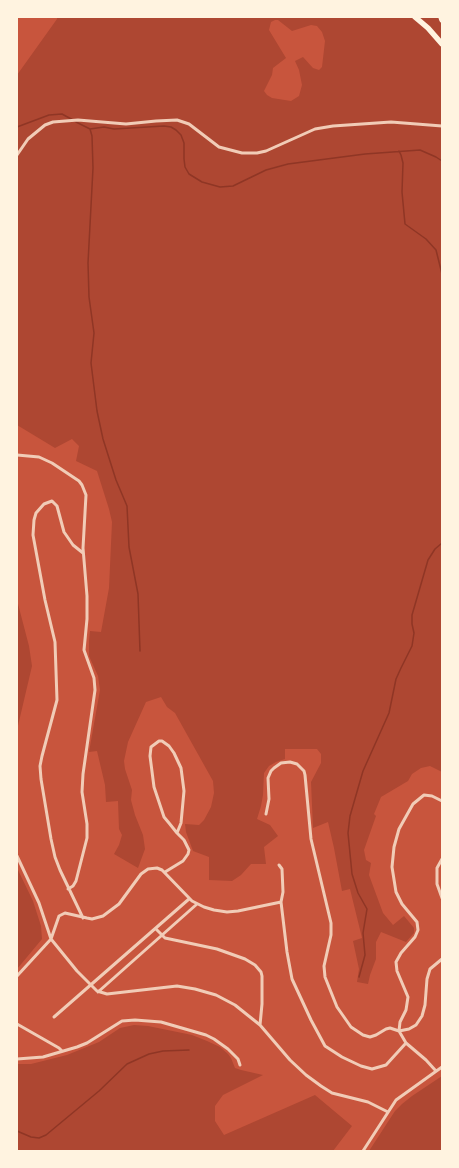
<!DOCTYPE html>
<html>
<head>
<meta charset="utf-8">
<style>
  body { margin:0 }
  #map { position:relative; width:459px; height:1168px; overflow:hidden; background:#c8553d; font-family:Figtree,sans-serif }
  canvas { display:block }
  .frame { position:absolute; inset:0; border:18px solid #fff3e0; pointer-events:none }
</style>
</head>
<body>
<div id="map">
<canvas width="459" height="1168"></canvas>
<div class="frame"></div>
</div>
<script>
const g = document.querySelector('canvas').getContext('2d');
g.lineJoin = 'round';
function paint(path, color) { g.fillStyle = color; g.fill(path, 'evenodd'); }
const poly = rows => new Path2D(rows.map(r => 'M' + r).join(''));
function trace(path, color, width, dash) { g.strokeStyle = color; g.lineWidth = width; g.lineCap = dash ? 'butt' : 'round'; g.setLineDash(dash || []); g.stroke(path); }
const green = poly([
  [57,17,442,17,442,772,430,766,421,768,412,774,408,781,381,797,374,814,376,816,364,850,366,860,371,863,369,875,383,913,393,925,404,916,414,928,414,933,406,942,381,932,376,942,376,959,370,975,368,984,357,982,359,969,353,941,362,938,350,889,342,891,334,848,328,822,313,828,311,782,321,763,321,754,317,749,285,749,285,759,276,762,269,766,264,773,263,795,261,806,257,819,270,825,278,836,264,847,266,864,251,864,241,875,232,881,209,880,209,857,193,851,186,832,185,824,199,825,204,820,211,807,214,793,213,781,175,713,167,707,161,697,146,702,128,742,124,761,125,769,132,790,131,800,135,815,143,835,145,849,138,868,114,854,119,845,122,835,119,829,118,801,106,802,105,785,97,751,89,752,100,690,98,676,89,656,89,641,90,631,101,632,109,588,112,522,109,509,97,471,76,461,79,446,72,439,55,448,17,425,17,75,57,19],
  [275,20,278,20,292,31,311,25,317,26,322,32,325,41,322,67,319,70,313,68,303,57,295,61,299,70,302,85,299,96,291,101,272,98,267,95,264,91,272,75,273,68,286,58,269,30,271,22],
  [17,600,29,646,32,666,17,730],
  [17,868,33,901,41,926,42,939,17,969],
  [134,1025,148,1026,192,1035,207,1041,220,1047,228,1054,231,1058,235,1068,241,1070,263,1075,223,1095,215,1106,215,1121,224,1135,315,1095,352,1126,333,1151,17,1151,17,1064,31,1064,67,1055,99,1042,120,1028],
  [442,1076,442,1151,369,1151,395,1111,402,1104,412,1096]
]);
const stream = poly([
  [76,122,90,129,104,127,114,129,164,126,171,127,176,130,181,135,184,143,184,159,185,167,189,174,202,182,220,187,233,186,266,170,288,164,365,154,420,150,436,157,442,161],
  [17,127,49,115,62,114,73,120],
  [90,129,92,136,93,168,88,263,89,297,94,333,91,363,97,411,103,439,116,480,127,506,129,547,138,594,140,651],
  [399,151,401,155,403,163,402,192,405,224,426,239,436,250,442,274],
  [359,977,365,955,363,933,367,909,358,893,352,874,348,833,350,816,363,771,389,713,396,679,401,668,412,646,414,633,412,624,412,615,428,560,435,549,442,543],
  [17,1131,31,1137,39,1138,46,1135,99,1091,127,1064,149,1054,163,1051,189,1050]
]);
const minor = poly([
  [17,155,28,139,45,125,53,122,78,120,126,124,156,121,177,120,189,124,219,147,242,153,257,153,266,151,315,129,333,126,391,122,442,126],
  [17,455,39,457,52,463,79,481,82,485,86,495,83,548,87,596,87,619,84,650,94,678,95,690,83,774,82,792,87,824,87,838,76,881,73,886,68,889],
  [83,553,73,545,64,532,57,506,52,501,44,504,36,513,34,520,33,535,45,600,55,642,57,700,42,756,40,766,41,779,51,839,55,857,60,870,83,918],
  [266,814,269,799,268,778,271,771,274,768,281,763,290,762,297,764,304,771,305,775,311,839,331,923,331,935,324,966,325,977,337,1007,351,1027,363,1035,370,1037,376,1035,386,1029,390,1028,399,1031,409,1029,416,1025,422,1016,425,1005,427,979,430,969,442,959],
  [17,856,39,903,51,939,77,971,97,991,107,994,177,986,195,989,216,995,235,1005,260,1025,290,1060,306,1075,321,1086,332,1093,368,1102,388,1112],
  [442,859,437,868,437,884,442,898],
  [279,865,282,869,283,892,281,902,287,952,292,979,311,1020,325,1046,342,1057,361,1066,372,1069,386,1065,406,1043],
  [165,872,183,861,188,854,189,850,184,840,177,833,169,823,164,817,154,787,150,756,151,747,159,741,162,741,169,746,174,753,181,768,184,791,181,823,177,833],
  [156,929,165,938,217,949,245,959,255,965,261,972,262,976,262,1004,260,1025],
  [17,976,51,939,59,916,65,913,87,918,92,919,103,916,119,904,141,874,148,869,157,868,162,870,192,901,204,907,214,910,227,912,238,911,281,902],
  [98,992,197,904],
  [54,1017,189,899],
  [17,1024,59,1048,62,1051],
  [17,1059,43,1057,77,1047,87,1043,122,1021,135,1020,161,1022,206,1035,214,1039,228,1049,238,1059,240,1065],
  [436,1071,426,1060,406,1043,399,1031,400,1022,406,1010,408,997,397,971,396,962,401,953,415,937,418,930,417,922,402,904,396,892,392,867,394,847,399,829,413,804,424,795,432,796,442,801],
  [363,1151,396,1100,442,1067]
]);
const motorway = poly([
  [415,17,428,28,442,44],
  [441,17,442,20]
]);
paint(green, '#ae4732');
trace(stream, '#8f3625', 1.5);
trace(minor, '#f1ccb7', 3);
trace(motorway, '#fff3e0', 5.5);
</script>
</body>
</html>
